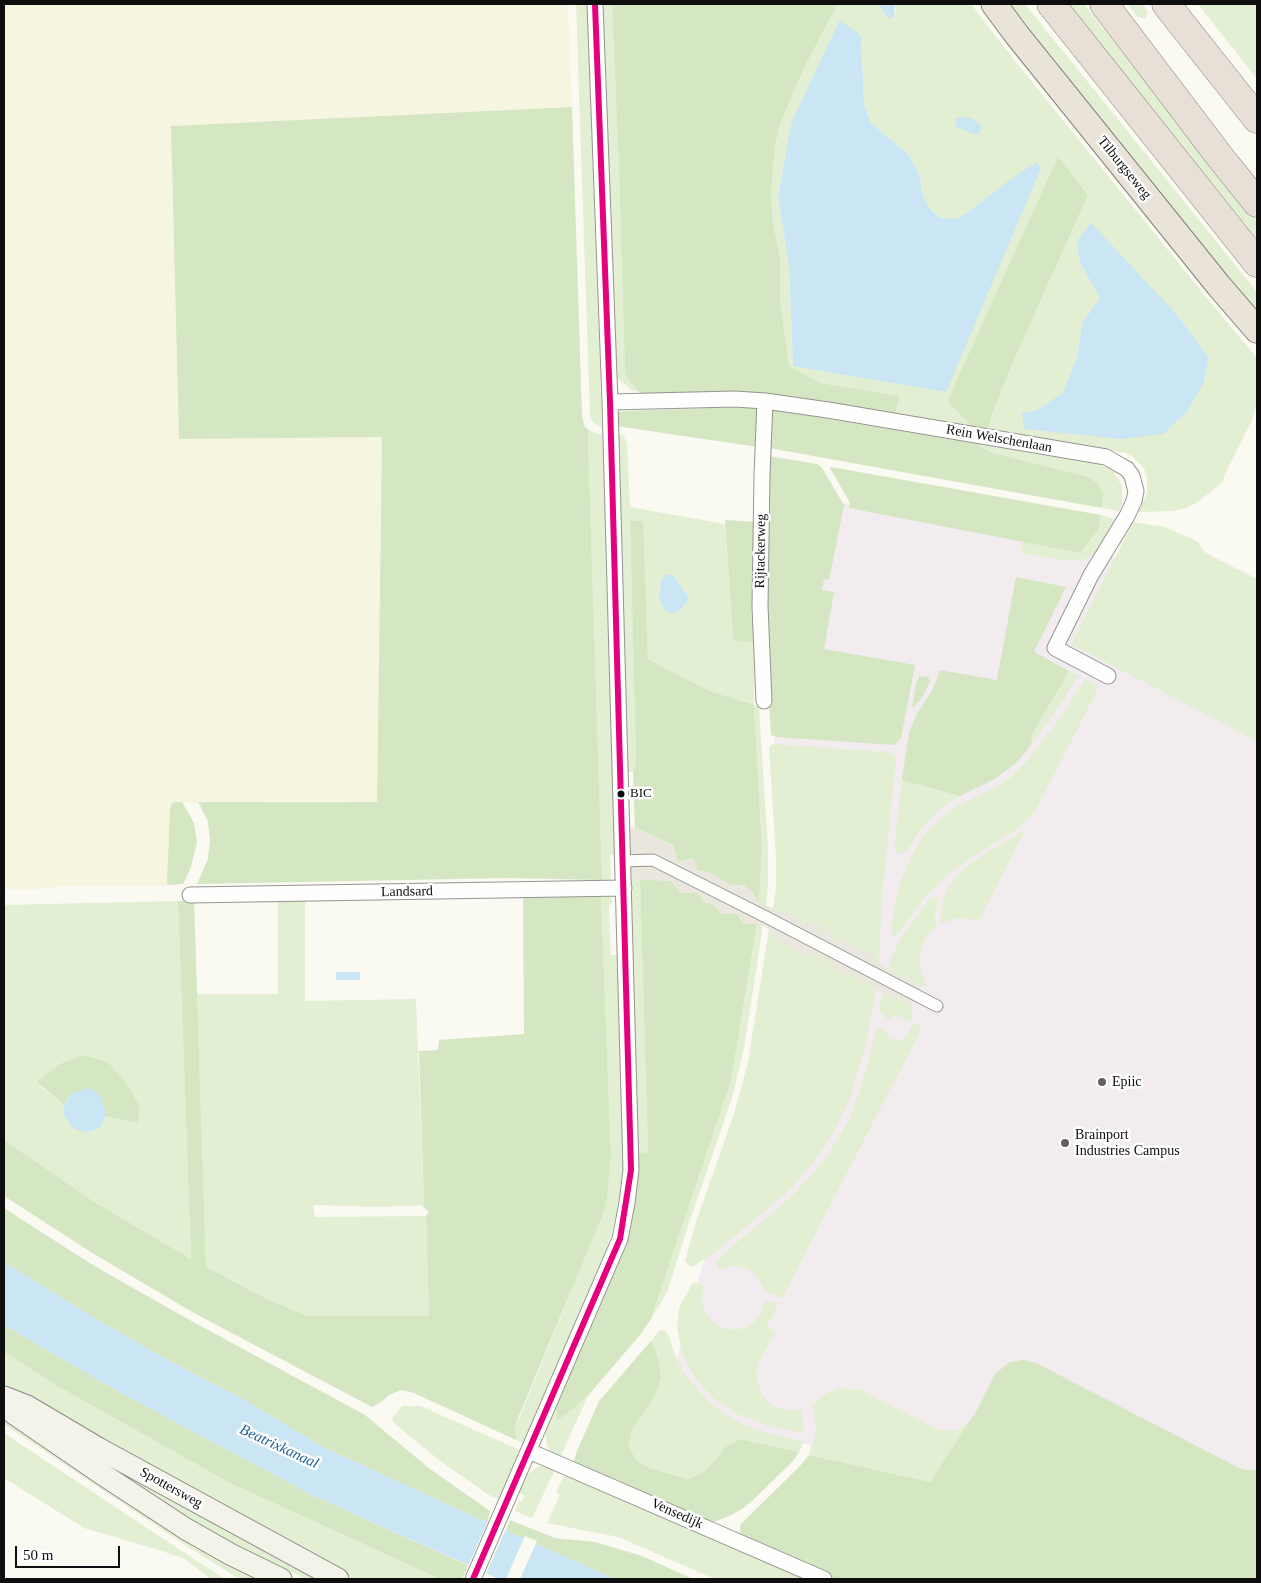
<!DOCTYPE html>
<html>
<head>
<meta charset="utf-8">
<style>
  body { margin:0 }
  #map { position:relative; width:1261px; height:1583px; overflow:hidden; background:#faf9f2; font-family:Georgia,serif }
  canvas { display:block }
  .frame { position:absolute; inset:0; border:5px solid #0e0e0e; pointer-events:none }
  .scale { position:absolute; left:15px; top:1546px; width:105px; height:22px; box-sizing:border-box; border:2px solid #0e0e0e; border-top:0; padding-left:6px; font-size:15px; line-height:18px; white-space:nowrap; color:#0e0e0e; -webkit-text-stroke:4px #fff; paint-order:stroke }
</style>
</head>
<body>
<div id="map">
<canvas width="1261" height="1583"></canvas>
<div class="frame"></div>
<div class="scale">50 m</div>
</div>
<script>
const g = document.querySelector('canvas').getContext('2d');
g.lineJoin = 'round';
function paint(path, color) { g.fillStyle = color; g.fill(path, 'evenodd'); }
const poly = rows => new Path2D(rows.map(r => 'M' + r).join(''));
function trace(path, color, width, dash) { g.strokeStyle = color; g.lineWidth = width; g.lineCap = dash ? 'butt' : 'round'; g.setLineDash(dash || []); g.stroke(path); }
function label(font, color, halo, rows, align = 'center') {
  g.font = font + ' Georgia,serif'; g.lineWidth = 5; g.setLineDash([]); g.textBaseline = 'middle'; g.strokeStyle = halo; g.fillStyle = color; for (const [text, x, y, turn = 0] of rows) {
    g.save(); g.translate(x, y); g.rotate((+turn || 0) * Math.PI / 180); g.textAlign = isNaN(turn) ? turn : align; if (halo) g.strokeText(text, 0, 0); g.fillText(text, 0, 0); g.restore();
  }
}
const industrial = poly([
  [770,488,1118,558,1257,735,1257,1486,934,1474,663,1410,758,1062,778,932]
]);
const farmland = poly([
  [4,4,568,4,572,107,171,126,179,439,382,436,381,470,377,802,303,801,172,803,167,885,63,886,40,889,4,889]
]);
const green = poly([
  [576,4,587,4,602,427,600,427,593,422,590,416],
  [601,4,612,4,619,171,625,374,631,383,643,393,631,390,616,377],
  [838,4,878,4,889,18,896,12,895,4,971,4,1003,46,1206,297,1257,358,1257,402,1252,420,1224,476,1223,482,1199,501,1186,508,1173,511,1138,512,1147,493,1147,479,1144,468,1132,456,1125,453,988,430,992,414,1010,369,1088,195,1058,158,949,400,949,403,973,427,895,414,900,396,820,383,789,367,780,300,780,258,773,223,771,192,775,147,780,126,793,93,807,62],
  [861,36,864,105,870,122,909,155,920,177,923,196,930,209,940,218,955,219,966,214,1000,187,1009,182,793,366,789,266,778,197,791,123],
  [1080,263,1178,316,1209,358,1204,382,1022,413,1037,410,1063,394,1077,357,1082,323,1100,298],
  [1010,4,1025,4,1257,292,1257,311,1228,277],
  [1068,4,1084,4,1257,221,1257,239],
  [1128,4,1142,4,1148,12,1146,18,1137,17],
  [1198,4,1257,4,1257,79],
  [590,431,603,435,616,854,610,855,611,887,602,887,588,437],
  [616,435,623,435,627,443,630,507,725,524,733,639,735,641,755,643,754,705,759,706,768,848,768,886,766,906,759,903,762,850,754,706,709,691,648,659,642,521,630,522,636,763,633,772,627,772],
  [674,576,688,596,661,604,659,589],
  [977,444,1095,464,1107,467,1114,472,1122,486,1122,504,1119,511,1102,508,1103,494,991,453],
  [1101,515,1115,519,1102,546,1090,557,1082,560,1070,561,1021,553,1023,541,1080,553,1099,529],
  [1133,522,1165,527,1198,542,1204,552,1257,579,1257,741,1071,644],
  [1069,671,1078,676,1056,711,1031,745,1032,734],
  [1085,679,1099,687,1034,813,1020,827,972,857,949,874,924,898,897,935,891,935,894,908,900,883,911,857,924,835,938,821,955,807,996,787,1010,778,1025,763,1059,720],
  [773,744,887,752,892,754,896,758,882,897,879,962,873,960,873,954,842,939,837,942,801,923,801,919,773,909,776,887,776,857,769,748],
  [902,780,960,796,947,804,933,816,918,833,906,852,898,854,894,849],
  [1025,830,978,922,971,919,957,918,940,924,941,911,945,894,956,876,972,862],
  [630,879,640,879,648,1152,638,1153],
  [601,894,611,895,612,904,609,905,611,955,618,955,623,1166,619,1204,604,1260,524,1444,516,1440,515,1428,564,1309,607,1198,611,1157],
  [931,897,936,897,938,900,935,914,936,927,927,936,921,948,920,969,926,985,921,987,899,975,888,967,891,958,902,936],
  [305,898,305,1001,416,999,424,1204,422,1205,413,1206,374,1207,313,1205,315,1217,426,1216,429,1316,308,1316,271,1301,206,1267,197,994,278,994,278,899],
  [178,901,191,1259,93,1201,4,1140,4,905],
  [109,1063,127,1084,139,1105,137,1123,105,1116,101,1128,64,1106,37,1083],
  [760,923,763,925,744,1048,732,1098,686,1232,668,1290,651,1319,731,1081,757,924],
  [769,929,776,939,818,954,833,966,852,974,876,989,866,1044,850,1098,833,1133,814,1162,792,1187,772,1205,717,1251,692,1267,685,1262,689,1246,696,1222,734,1114,748,1062],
  [883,992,911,1005,913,1019,908,1022,904,1018,896,1016,888,1020,879,1010],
  [916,1023,922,1028,782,1298,765,1291,757,1276,750,1270,741,1267,732,1266,719,1270,715,1261,789,1199,811,1176,830,1152,847,1123,857,1099,867,1068,876,1029,885,1029,889,1038,900,1041,907,1037,910,1028],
  [693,1282,704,1286,702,1299,703,1308,708,1317,716,1324,725,1328,735,1330,745,1328,753,1323,760,1316,765,1301,779,1303,767,1327,775,1332,759,1362,756,1374,757,1381,763,1396,773,1406,788,1411,802,1410,804,1433,771,1427,739,1415,712,1397,695,1378,682,1353,677,1328,679,1308],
  [663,1330,667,1333,669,1337,674,1352,683,1372,705,1398,725,1414,745,1425,770,1434,804,1441,799,1452,740,1439,716,1458,706,1470,689,1479,649,1468,636,1459,629,1447,632,1430,655,1396,657,1354,651,1341,659,1331],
  [4,1352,59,1387,230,1483,440,1579,354,1579,272,1537,4,1389],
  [840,1388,860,1390,941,1431,957,1430,970,1421,930,1482,809,1455,816,1432,815,1419,812,1405,822,1396],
  [592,1391,586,1400,560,1458,552,1454,547,1445,545,1432,557,1404,557,1421,574,1408],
  [402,1406,420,1406,522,1451,500,1500,489,1495,439,1460,395,1424,392,1419],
  [25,1412,320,1579,306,1579,266,1559,189,1526],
  [4,1413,193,1540,254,1579,239,1579,188,1547,4,1424],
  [4,1433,156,1534,225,1579,211,1579,185,1559,156,1549,84,1528,4,1478],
  [539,1466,556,1468,532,1518,515,1511,519,1501,522,1501,525,1496,518,1492,526,1476],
  [566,1472,809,1579,715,1579,618,1537,547,1523,560,1495,556,1493]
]);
const forest = poly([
  [612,4,838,4,807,62,793,93,780,125,775,147,771,192,773,223,780,258,780,300,789,366,820,383,900,396,895,414,754,392,643,395,631,383,625,374,619,171],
  [572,107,582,416,585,427,590,431,588,437,602,880,507,878,197,884,208,859,210,841,208,821,198,802,377,802,382,437,179,439,171,126],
  [1058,157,1088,195,1010,369,992,414,988,430,973,427,949,403,948,400],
  [745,407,761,408,758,447,616,426,615,413,623,411],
  [771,409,977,444,992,453,1088,477,1098,484,1103,494,1102,508,769,448],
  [768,456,817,464,822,468,844,505,829,580,824,579,822,590,834,592,824,649,915,665,901,738,894,745,776,737,771,735,767,670],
  [831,467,1101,515,1099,529,1080,553,849,508,850,503,830,468],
  [725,520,756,522,755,643,735,641,733,639],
  [630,521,642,521,643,523,648,659,709,691,754,705,762,850,759,903,751,891,744,885,730,885,711,873,699,871,678,862,673,845,635,828,633,772,636,762],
  [1016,577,1066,587,1034,652,1069,671,1032,734,1031,745,1016,763,995,779,960,796,902,780,909,732,917,714,933,689,940,670,997,680],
  [921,676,928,677,930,681,922,698,913,708,912,707,916,683,919,677],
  [174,802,182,802,194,823,197,842,191,867,183,884,167,885,170,809,172,803],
  [640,879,671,881,681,893,698,892,704,902,713,904,723,914,737,914,745,924,757,924,731,1081,651,1319,640,1335,592,1391,574,1408,557,1421,557,1404,626,1240,638,1153,648,1152],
  [601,894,611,1157,607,1198,603,1214,518,1418,515,1428,516,1440,414,1393,401,1390,389,1395,381,1402,372,1407,194,1313,94,1254,4,1196,4,1140,93,1201,191,1259,178,901,194,900,206,1267,271,1301,308,1316,429,1316,426,1216,429,1212,422,1205,424,1203,419,1051,438,1050,439,1040,524,1034,523,895],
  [83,1055,109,1063,127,1084,139,1105,138,1123,105,1116,72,1093,64,1105,37,1082,60,1064],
  [4,1208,91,1264,184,1317,365,1415,430,1469,490,1511,488,1520,483,1521,323,1447,241,1398,162,1357,91,1316,4,1262],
  [4,1325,112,1388,312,1495,469,1566,462,1579,440,1579,230,1483,59,1387,4,1352],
  [651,1341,657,1354,661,1377,655,1396,632,1430,629,1447,636,1459,649,1468,689,1479,706,1470,726,1447,740,1439,799,1452,793,1461,753,1500,742,1509,731,1515,709,1524,573,1464,577,1451,599,1401],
  [1023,1360,1036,1363,1239,1468,1245,1470,1257,1470,1257,1579,833,1579,741,1538,740,1525,799,1467,809,1455,930,1482,977,1410,996,1373,1010,1362],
  [510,1520,555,1538,595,1542,642,1556,693,1579,614,1579,510,1532,506,1529]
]);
const plaza = poly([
  [628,827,635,828,673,845,678,862,693,858,699,871,711,873,730,885,744,885,751,891,759,903,801,919,801,923,804,924,810,922,822,926,825,930,832,932,837,942,842,939,874,954,874,960,921,987,911,1005,876,989,852,974,845,975,834,971,833,966,819,954,810,956,797,952,776,939,769,929,760,924,745,924,737,914,723,914,713,904,704,902,698,892,681,893,671,881,630,879]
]);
const water = poly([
  [878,4,895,4,894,16,889,19],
  [840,20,861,36,864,104,870,122,909,155,920,177,923,196,930,209,940,218,955,219,966,214,1000,187,1036,162,1041,168,946,392,793,366,789,266,778,197,791,123],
  [959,117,966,117,973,119,982,127,981,130,978,134,974,134,956,127,955,120],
  [1091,223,1178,316,1209,358,1204,382,1187,412,1163,434,1121,439,1024,429,1022,413,1037,410,1063,393,1077,357,1082,323,1100,298,1080,263,1077,241],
  [667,574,674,576,688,596,687,602,679,611,673,613,666,611,661,604,659,597,661,580],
  [336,972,360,972,360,980,336,980],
  [91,1088,101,1096,106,1114,101,1128,87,1132,74,1129,64,1116,64,1106,72,1093],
  [4,1262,91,1316,162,1357,241,1398,323,1447,483,1521,488,1520,510,1532,614,1579,499,1579,312,1495,112,1388,4,1325]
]);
const pier = poly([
  [490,1517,507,1527,485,1576,467,1568],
  [525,1536,537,1541,520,1579,506,1579]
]);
const pedestrian = poly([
  [623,861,653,860,768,918,937,1006]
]);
const minor = poly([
  [610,402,735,399,765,401,828,410,1106,457,1118,464,1127,469,1132,476,1136,491,1134,501,1127,516,1091,575,1055,648,1108,676],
  [764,701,760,606,762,475,765,401],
  [190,895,624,888],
  [529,1451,824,1579],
  [473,1579,620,1239,627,1203,631,1170,610,402,595,4]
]);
const secondary = poly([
  [4,1397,27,1406,98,1448,338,1579],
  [13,1413,102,1474,186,1529,230,1554,281,1579]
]);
const trunk = poly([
  [994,4,1017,35,1219,286,1257,330]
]);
const motorway = poly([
  [1051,4,1257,263],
  [1104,4,1220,157,1257,203],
  [1166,4,1257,119]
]);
const bus1 = poly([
  [473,1579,620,1239,631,1170,610,402,595,4]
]);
const markers = [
  [621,794,4.5,"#0e0e0e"],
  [1102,1082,5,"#61605e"],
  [1065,1143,5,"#61605e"]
];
const busNames = [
  ["BIC",630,794]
];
const streetNames = [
  ["Tilburgseweg",1124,168,51],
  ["Rein Welschenlaan",999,439,10],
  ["Rijtackerweg",761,551,-89],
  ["Landsard",407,892,-1],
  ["Spottersweg",171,1488,29],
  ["Vensedijk",677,1514,24]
];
const poiNames = [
  ["Epiic",1112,1082],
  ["Brainport",1075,1135],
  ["Industries Campus",1075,1151]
];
const waterNames = [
  ["Beatrixkanaal",279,1447,25]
];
paint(industrial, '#f2ecef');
paint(farmland, '#f6f5df');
paint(green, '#e3efd3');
paint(forest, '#d4e6c2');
paint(plaza, '#eae8de');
paint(water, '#cae5f3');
paint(pier, '#faf9f2');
trace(pedestrian, '#949491', 13);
trace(minor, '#949491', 17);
trace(secondary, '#8b8a87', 23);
trace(trunk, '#82817e', 27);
trace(motorway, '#82817e', 29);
trace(pedestrian, '#fefefd', 11);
trace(minor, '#fefefd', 15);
trace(secondary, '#f4f3ea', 21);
trace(trunk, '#eae4d8', 25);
trace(motorway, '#e8e0d7', 28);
trace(bus1, '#e5007d', 6);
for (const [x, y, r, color] of markers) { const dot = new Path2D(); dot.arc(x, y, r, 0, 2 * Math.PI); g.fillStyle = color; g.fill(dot); trace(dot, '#fff', 2); }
label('13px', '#0e0e0e', '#fff', busNames, 'left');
label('14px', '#0e0e0e', '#fff', streetNames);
label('14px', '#0e0e0e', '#fff', poiNames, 'left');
label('italic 15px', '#1c629a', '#fff', waterNames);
</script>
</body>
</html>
